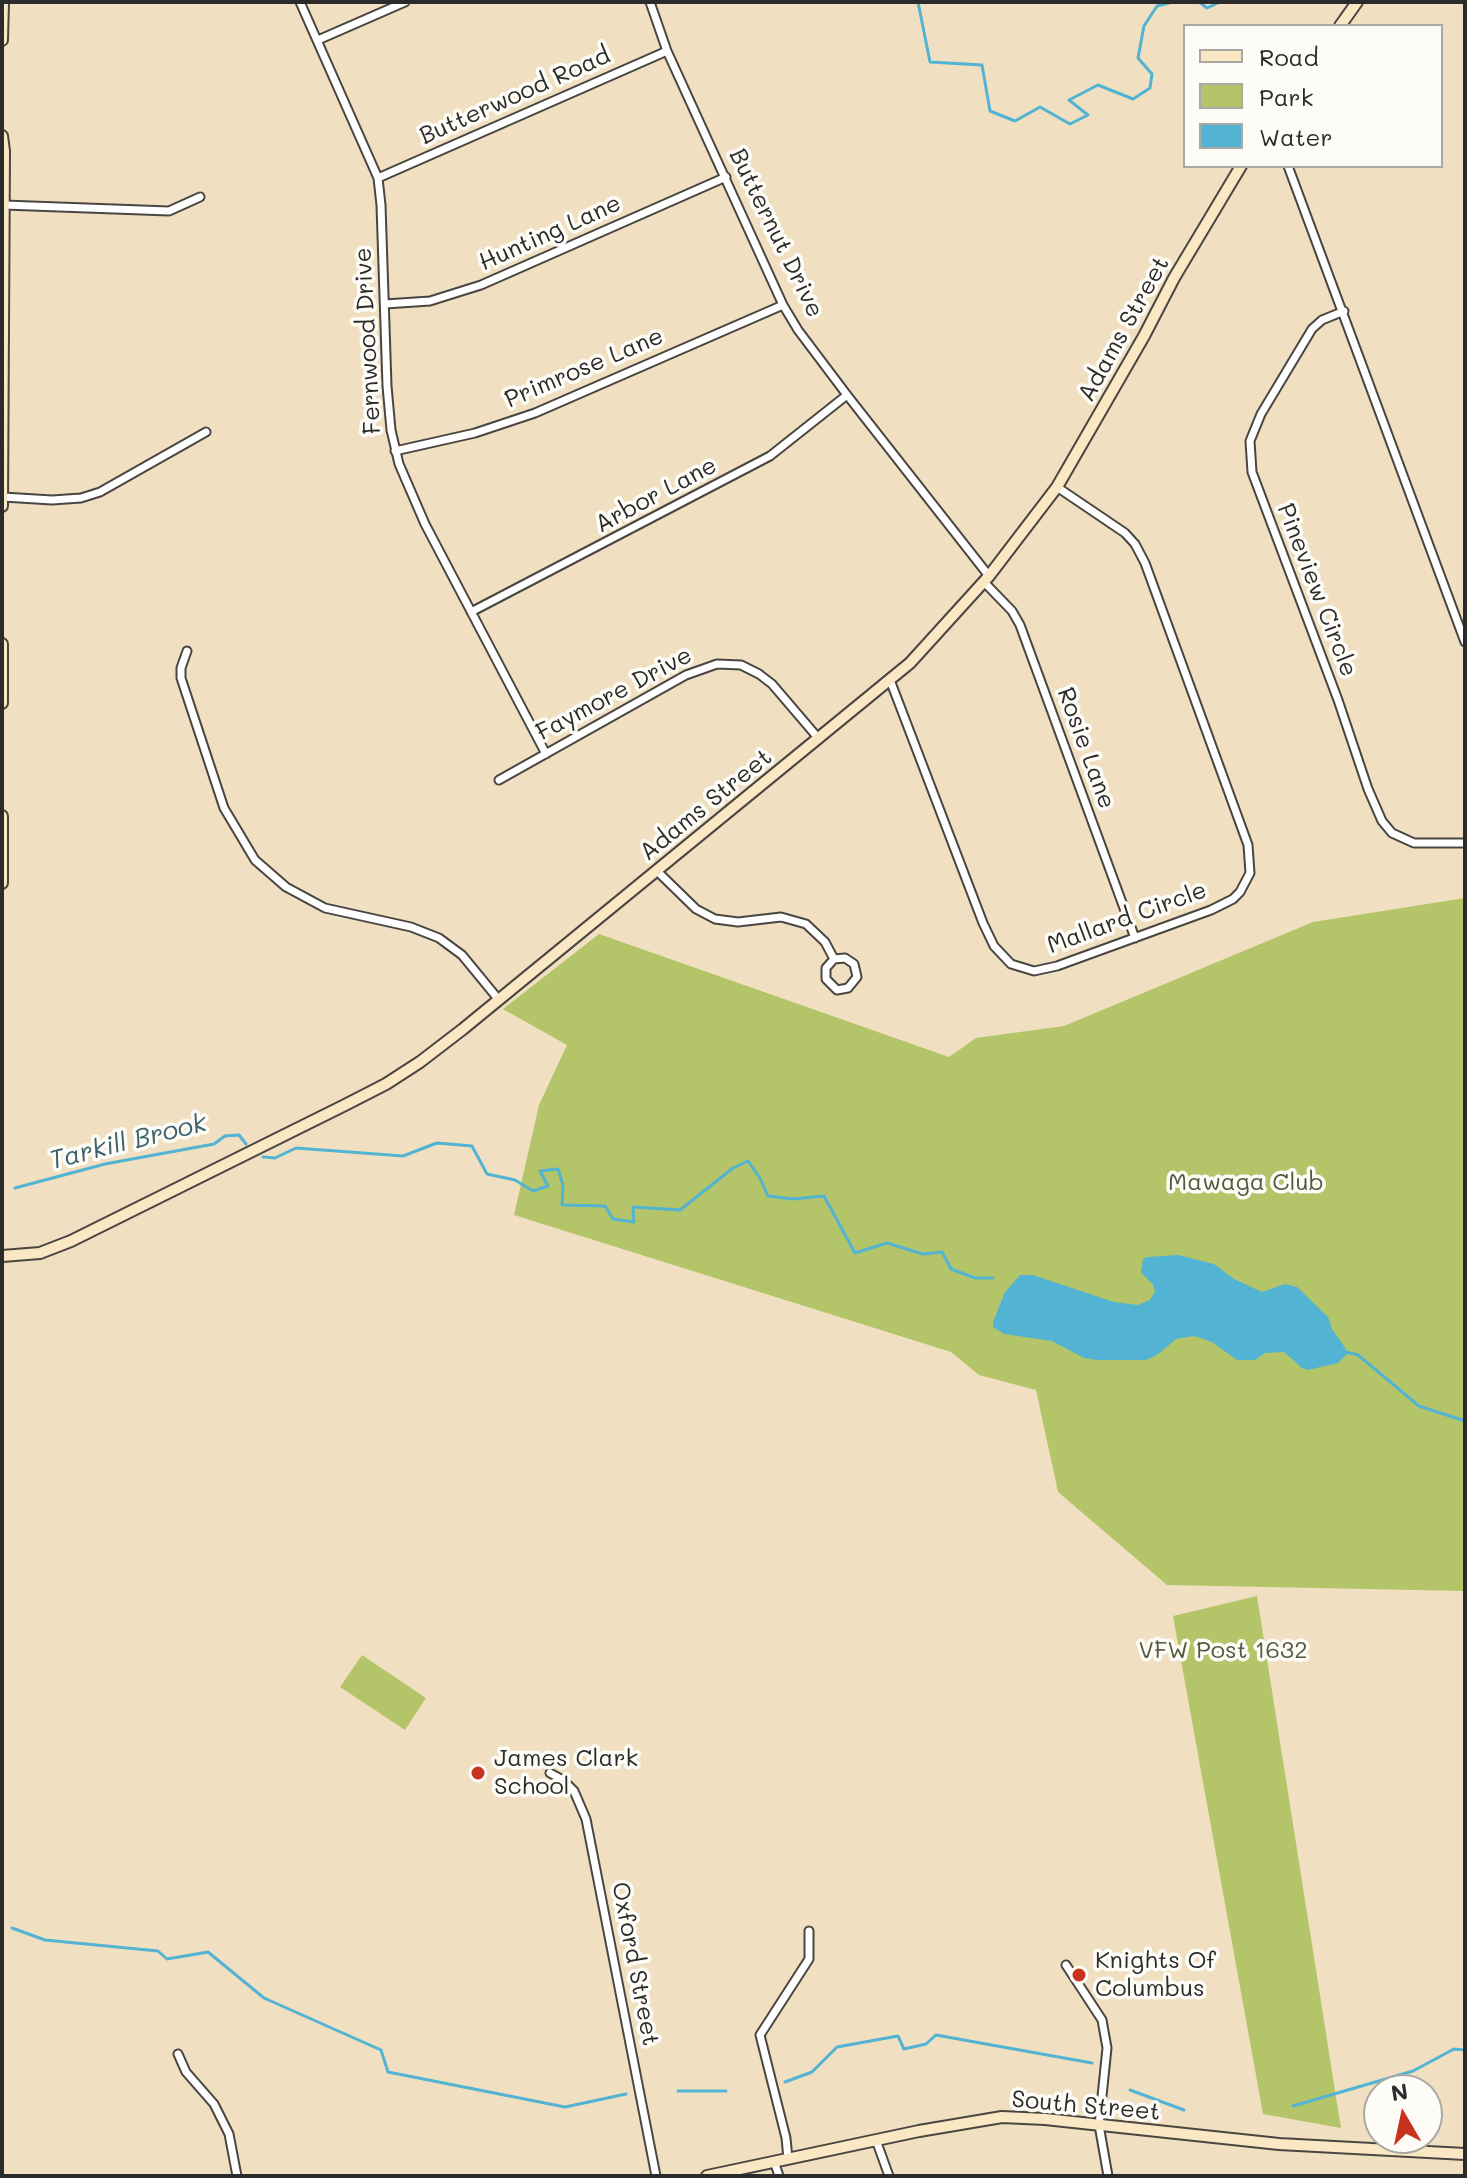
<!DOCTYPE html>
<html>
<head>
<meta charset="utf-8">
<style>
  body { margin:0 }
  #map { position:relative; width:1467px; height:2178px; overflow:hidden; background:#f0e0c1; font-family:Mali,sans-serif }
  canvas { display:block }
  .frame { position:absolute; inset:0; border:4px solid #2b2b2b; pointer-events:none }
  .legend { position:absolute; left:1183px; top:24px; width:260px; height:144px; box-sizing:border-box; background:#fdfcf7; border:2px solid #a9a8a5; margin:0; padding:10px 14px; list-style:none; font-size:24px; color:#2b2b2b }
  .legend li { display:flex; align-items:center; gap:16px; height:40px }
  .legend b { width:40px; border:2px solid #a9a8a5 }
  .north { position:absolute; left:1363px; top:2074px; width:80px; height:80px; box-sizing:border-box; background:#fdfcf7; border:2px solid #a9a8a5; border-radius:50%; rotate:351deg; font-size:22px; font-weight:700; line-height:32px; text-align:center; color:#2b2b2b }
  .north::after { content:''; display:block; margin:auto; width:28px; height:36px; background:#c8321e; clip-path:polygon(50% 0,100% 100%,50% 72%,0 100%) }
</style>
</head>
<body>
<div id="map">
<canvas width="1467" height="2178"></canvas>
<div class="frame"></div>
<ul class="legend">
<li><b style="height:10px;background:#fae7c3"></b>Road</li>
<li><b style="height:22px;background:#b3c568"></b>Park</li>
<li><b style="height:22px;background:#53b3d2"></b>Water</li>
</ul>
<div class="north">N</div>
</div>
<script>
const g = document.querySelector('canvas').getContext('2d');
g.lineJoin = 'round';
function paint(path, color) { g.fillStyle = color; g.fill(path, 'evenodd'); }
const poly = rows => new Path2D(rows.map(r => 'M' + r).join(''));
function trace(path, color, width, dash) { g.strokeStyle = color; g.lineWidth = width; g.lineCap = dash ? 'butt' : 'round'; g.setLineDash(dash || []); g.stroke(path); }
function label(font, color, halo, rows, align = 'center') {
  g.font = font + ' Mali,sans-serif'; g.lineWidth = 7; g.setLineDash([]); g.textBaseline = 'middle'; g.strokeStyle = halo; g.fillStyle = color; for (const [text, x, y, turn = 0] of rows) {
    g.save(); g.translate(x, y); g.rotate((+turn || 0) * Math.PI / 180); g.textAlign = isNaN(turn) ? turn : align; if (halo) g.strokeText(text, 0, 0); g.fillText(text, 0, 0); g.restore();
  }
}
const green = poly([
  [1465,898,1465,1591,1167,1585,1058,1492,1036,1390,979,1375,951,1352,514,1215,539,1105,567,1045,503,1009,599,934,949,1057,976,1038,1064,1026,1313,922],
  [1257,1596,1337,2103,1341,2128,1263,2114,1173,1616],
  [362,1655,426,1698,405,1730,340,1687]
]);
const water = poly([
  [1178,1255,1214,1264,1234,1279,1262,1292,1285,1284,1297,1287,1328,1317,1332,1329,1346,1349,1347,1354,1338,1363,1308,1370,1302,1368,1284,1352,1265,1353,1255,1360,1237,1360,1212,1342,1194,1336,1176,1339,1157,1355,1146,1360,1097,1360,1084,1358,1052,1341,1004,1334,993,1327,993,1322,1005,1292,1020,1275,1033,1275,1114,1302,1138,1305,1150,1300,1155,1291,1153,1285,1141,1272,1143,1259,1147,1257]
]);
const stream = poly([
  [918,2,930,62,982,65,990,111,1015,121,1040,107,1070,124,1088,115,1069,100,1098,85,1133,99,1150,88,1152,74,1138,58,1144,26,1157,6,1173,2],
  [1199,2,1207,8,1220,2],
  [263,1157,275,1158,296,1148,403,1156,437,1143,472,1146,487,1174,515,1180,533,1191,548,1186,540,1171,558,1169,563,1185,562,1205,605,1206,613,1219,634,1222,633,1207,680,1210,733,1168,748,1161,760,1178,768,1196,793,1199,824,1196,855,1253,887,1243,923,1254,942,1252,951,1269,975,1278,993,1278],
  [15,1188,105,1164,214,1144,225,1136,239,1135,246,1144],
  [1346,1352,1358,1355,1419,1406,1465,1421],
  [12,1928,45,1940,158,1951,167,1959,208,1952,264,1998,381,2050,388,2072,565,2107,626,2094],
  [785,2082,812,2072,837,2047,898,2036,904,2049,926,2044,936,2035,1092,2063],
  [1130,2090,1184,2110],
  [678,2091,726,2091],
  [1293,2106,1413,2071,1454,2049,1465,2050]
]);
const street = poly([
  [300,2,378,178,381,205,387,386,391,430,399,464,425,524,546,754],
  [650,2,667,51,783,305,798,330,847,395,989,576],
  [318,40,405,2],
  [1288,166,1465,642],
  [378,178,667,51],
  [4,205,169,211,200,197],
  [385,304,430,301,481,285,726,177],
  [1344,311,1322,320,1312,329,1261,414,1250,441,1252,472,1338,700,1368,789,1382,821,1392,833,1414,843,1465,843],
  [395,451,475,433,535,413,783,305],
  [3,497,52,500,81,498,100,492,206,432],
  [984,582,1012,611,1020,625,1135,938],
  [471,612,770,456,847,395],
  [187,651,181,668,181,678,224,808,255,860,286,887,325,908,411,927,439,938,462,955,499,1000],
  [890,680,983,923,994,946,1011,964,1034,971,1057,966,1211,910,1233,899,1240,892,1250,873,1248,845,1145,563,1135,544,1125,533,1057,487],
  [499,780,686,675,717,664,741,665,759,674,772,684,819,739],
  [657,871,696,909,715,919,738,922,781,917,806,924,825,942,834,959,845,958,854,964,857,977,848,988,837,990,826,979,826,968,834,959],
  [550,1773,563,1780,574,1791,586,1819,656,2176],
  [1066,1965,1102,2020,1107,2048,1099,2125,1108,2176],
  [178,2054,186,2072,214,2104,229,2134,237,2176],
  [876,2140,889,2176],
  [788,2159,786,2138,760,2035,809,1959,809,1931],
  [774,2161,779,2176]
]);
const secondary = poly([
  [1340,26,1357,2],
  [2,40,3,2],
  [2,136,4,151,2,506],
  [2,644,2,703],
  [2,816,2,883],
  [2,1256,40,1253,71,1241,345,1105,386,1084,420,1062,463,1029,910,663,989,576,1057,487,1144,336,1174,278,1241,166],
  [707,2176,919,2131,1002,2117,1045,2119,1279,2144,1465,2154]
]);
const markers = [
  [478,1773,8,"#c8321e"],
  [1079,1975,8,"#c8321e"]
];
const streetNames = [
  ["Butterwood Road",515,96,-24],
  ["Hunting Lane",550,233,-24],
  ["Butternut Drive",776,233,64],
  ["Adams Street",1124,329,-61],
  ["Fernwood Drive",368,341,-93],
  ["Primrose Lane",584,368,-23],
  ["Arbor Lane",656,495,-28],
  ["Pineview Circle",1317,590,69],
  ["Faymore Drive",614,694,-28],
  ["Rosie Lane",1086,748,70],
  ["Adams Street",706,805,-39],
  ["Mallard Circle",1127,918,-20],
  ["Oxford Street",635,1964,79],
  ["South Street",1086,2106,5]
];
const parkNames = [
  ["Mawaga Club",1246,1183],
  ["VFW Post 1632",1223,1651]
];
const poiNames = [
  ["James Clark",494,1759],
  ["School",494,1787],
  ["Knights Of",1095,1961],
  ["Columbus",1095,1989]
];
const waterNames = [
  ["Tarkill Brook",128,1142,-14]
];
paint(green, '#b3c568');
paint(water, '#53b3d2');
trace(stream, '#53b3d2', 3);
trace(street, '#494642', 11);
trace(secondary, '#494642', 14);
trace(street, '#fff', 7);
trace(secondary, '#fae7c3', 10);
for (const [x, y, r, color] of markers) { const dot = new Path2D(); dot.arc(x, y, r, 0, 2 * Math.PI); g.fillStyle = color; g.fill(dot); trace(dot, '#fdfcf7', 3); }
label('24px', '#2b2b2b', '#fdfcf7', streetNames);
label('24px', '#54593d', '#fdfcf7', parkNames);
label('24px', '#2b2b2b', '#fdfcf7', poiNames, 'left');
label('italic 26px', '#3b616e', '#fdfcf7', waterNames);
</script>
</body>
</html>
